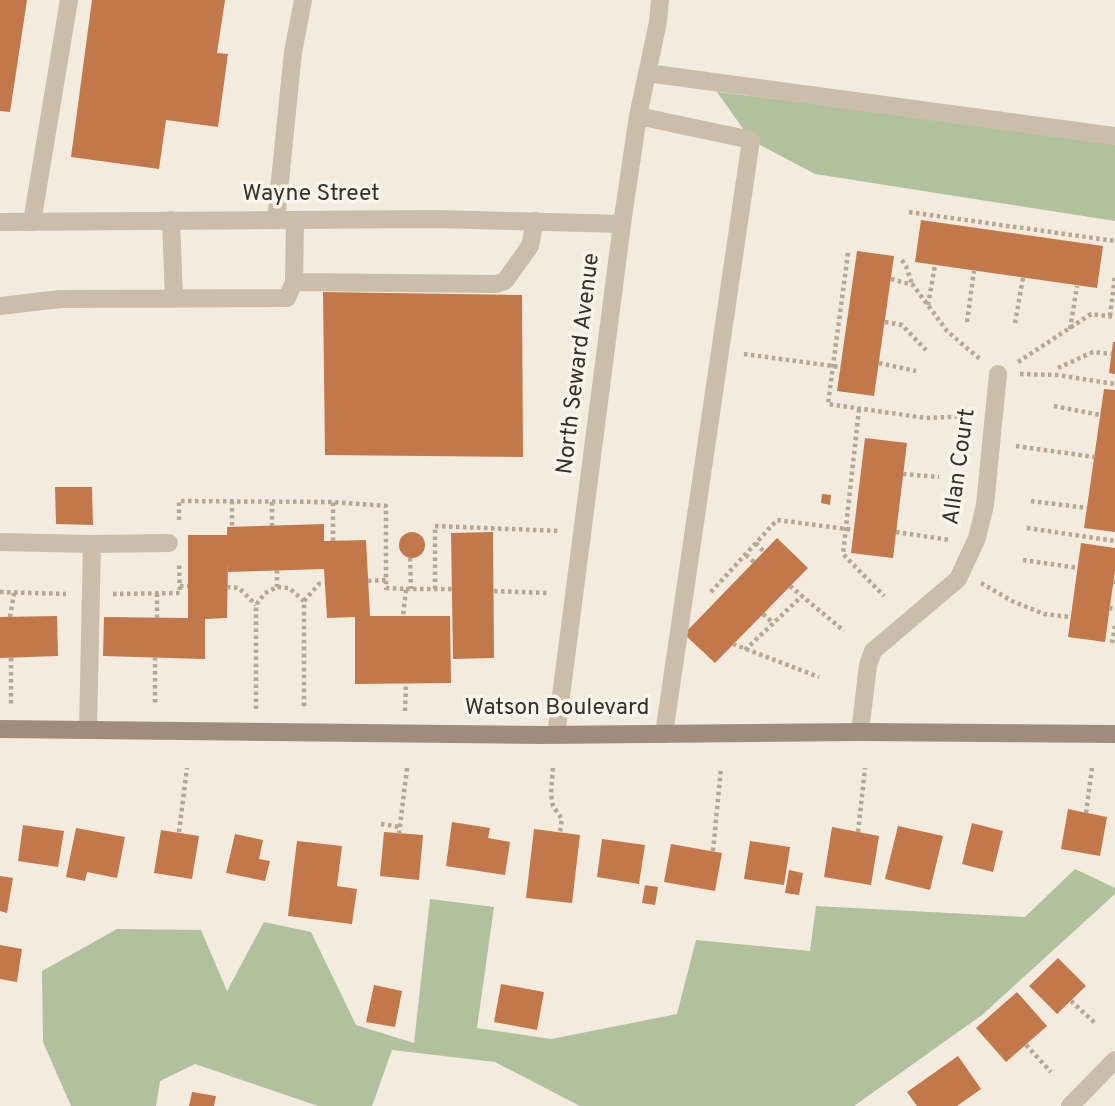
<!DOCTYPE html>
<html>
<head>
<meta charset="utf-8">
<style>
  body { margin:0 }
  canvas { display:block; background:#f2ebde }
</style>
</head>
<body>
<canvas width="1115" height="1106"></canvas>
<script>
const g = document.querySelector('canvas').getContext('2d');
g.lineJoin = 'round';
function paint(path, color) { g.fillStyle = color; g.fill(path, 'evenodd'); }
const poly = rows => new Path2D(rows.map(r => 'M' + r).join(''));
function trace(path, color, width, dash) { g.strokeStyle = color; g.lineWidth = width; g.lineCap = dash ? 'butt' : 'round'; g.setLineDash(dash || []); g.stroke(path); }
function label(font, color, halo, rows, align = 'center') {
  g.font = font + ' Overpass,sans-serif'; g.lineWidth = 7; g.setLineDash([]); g.textBaseline = 'middle'; g.strokeStyle = halo; g.fillStyle = color; for (const [text, x, y, turn = 0] of rows) {
    g.save(); g.translate(x, y); g.rotate((+turn || 0) * Math.PI / 180); g.textAlign = isNaN(turn) ? turn : align; if (halo) g.strokeText(text, 0, 0); g.fillText(text, 0, 0); g.restore();
  }
}
const green = poly([
  [717,92,1115,140,1115,221,815,174,751,140],
  [1075,869,1115,888,1115,894,982,1015,854,1106,580,1106,495,1062,392,1050,372,1106,318,1106,195,1064,160,1081,156,1106,71,1106,43,1042,42,971,117,929,201,930,227,991,264,922,311,932,356,1025,414,1043,430,899,494,907,477,1028,551,1039,677,1014,696,940,810,951,816,906,1025,917]
]);
const building = poly([
  [0,0,27,0,10,112,0,111],
  [92,0,225,0,217,53,228,54,218,127,166,120,159,169,71,157],
  [921,220,1103,246,1097,288,915,262],
  [857,251,894,256,874,396,837,391],
  [323,292,522,295,523,457,325,455],
  [1113,342,1115,342,1115,374,1109,373],
  [1104,389,1115,390,1115,532,1084,528],
  [865,438,907,443,893,558,851,553],
  [55,487,92,487,93,525,56,524],
  [822,494,831,495,830,505,821,503],
  [324,524,324,541,366,540,370,616,450,616,451,683,355,684,355,617,327,618,324,569,228,572,228,560,227,618,205,619,205,659,103,656,104,617,188,618,188,535,227,535,227,527],
  [493,532,494,658,453,659,451,533],
  '399 545a13 13 0 1 1 26 0a13 13 0 1 1-26 0Z',
  [777,538,808,568,715,663,684,634],
  [1081,543,1115,548,1115,570,1105,642,1068,637],
  [57,616,58,656,0,658,0,617],
  [1068,809,1107,817,1100,856,1061,849],
  [452,822,490,828,488,838,510,842,505,875,446,866],
  [972,823,1003,831,993,872,962,864],
  [23,825,64,831,58,867,18,861],
  [898,826,943,836,930,890,885,879],
  [832,827,879,836,871,885,824,877],
  [76,828,125,837,117,878,87,872,85,881,66,877],
  [534,829,580,835,572,903,526,898],
  [161,830,199,836,192,879,154,873],
  [384,832,423,835,419,880,380,876],
  [235,834,263,840,259,859,270,861,265,881,226,873],
  [602,839,645,845,639,884,597,877],
  [297,841,342,846,337,886,357,889,352,924,288,916],
  [750,841,790,847,784,885,744,879],
  [671,844,722,853,715,891,664,882],
  [789,870,803,873,799,895,785,893],
  [0,876,13,878,7,913,0,911],
  [645,885,658,887,655,905,642,903],
  [0,945,22,949,17,982,0,979],
  [1058,958,1086,986,1057,1014,1029,986],
  [501,984,544,992,537,1030,494,1022],
  [374,985,402,991,395,1027,366,1022],
  [1017,992,1047,1026,1006,1062,976,1028],
  [958,1056,981,1089,957,1106,917,1106,907,1092],
  [192,1092,216,1096,214,1106,189,1106]
]);
const path = poly([
  [909,212,1115,241],
  [848,253,828,404,926,418,971,416],
  [902,260,906,266,912,284],
  [891,279,913,285,947,331,981,360],
  [928,305,935,265],
  [1110,316,1115,276],
  [885,322,902,325,926,350],
  [967,322,974,271],
  [1015,323,1023,278],
  [1070,329,1077,286],
  [744,354,840,367],
  [1018,362,1091,314,1115,317],
  [879,363,916,371],
  [1058,368,1093,352,1112,354],
  [1020,374,1057,375,1115,384],
  [1054,406,1100,415],
  [859,409,843,554,884,596],
  [1016,446,1094,457],
  [903,474,939,477],
  [232,501,232,527],
  [1031,501,1087,508],
  [272,502,272,526],
  [179,520,179,501,333,502,386,506,386,588,406,589,403,616],
  [1027,528,1115,541],
  [896,532,950,540],
  [333,541,333,502],
  [756,543,764,552],
  [746,555,754,562],
  [410,558,411,589],
  [1023,560,1078,568],
  [277,570,277,587],
  [368,581,386,580],
  [1113,582,1115,582],
  [981,583,1012,601,1044,614,1071,617],
  [180,586,188,586],
  [790,586,844,631],
  [227,587,239,588,256,605],
  [406,589,452,589],
  [435,589,435,526,560,531],
  [494,591,549,593],
  [0,592,66,594],
  [711,592,777,520,854,530],
  [113,594,180,593,179,564],
  [304,601,319,584,324,584],
  [1109,608,1115,609],
  [763,614,773,623],
  [10,617,14,593],
  [157,618,157,593],
  [1112,643,1115,626],
  [733,644,819,677],
  [745,650,802,596],
  [155,657,155,705],
  [11,658,11,706],
  [256,709,256,605,265,593,277,587,289,588,304,601,304,707],
  [405,711,406,684],
  [553,768,551,794,553,806,562,819,560,832],
  [1086,813,1092,768],
  [381,824,400,827],
  [179,832,187,768],
  [858,832,865,768],
  [399,834,407,768],
  [713,851,721,768],
  [1071,1001,1095,1023],
  [1026,1045,1051,1072]
]);
const lane = poly([
  [647,73,1115,136],
  [638,116,751,140,664,734],
  [171,220,174,299],
  [276,220,293,52,303,0],
  [32,222,69,0],
  [622,224,638,116,658,22,660,0],
  [294,282,496,284,505,281,530,246,535,221],
  [0,306,60,299,287,298,294,282,295,221],
  [0,542,92,544,88,730],
  [92,544,169,543]
]);
const street = poly([
  [0,222,436,219,622,224,556,735],
  [860,732,868,665,873,651,958,579,977,538,985,505,998,374],
  [1070,1106,1115,1060]
]);
const secondary = poly([
  [0,729,542,735,860,732,1115,734]
]);
const streetNames = [
  ["Wayne Street",311,195],
  ["North Seward Avenue",580,364,-83],
  ["Allan Court",961,467,-82],
  ["Watson Boulevard",557,709]
];
paint(green, '#b1c19e');
paint(building, '#c3784b');
trace(path, '#b6a794', 4.5, [3.5, 3.5]);
trace(lane, '#cabdaa', 18);
trace(street, '#cabdaa', 18);
trace(secondary, '#9e8d7b', 18);
label('23px', '#38302a', '#faf5eb', streetNames);
</script>
</body>
</html>
